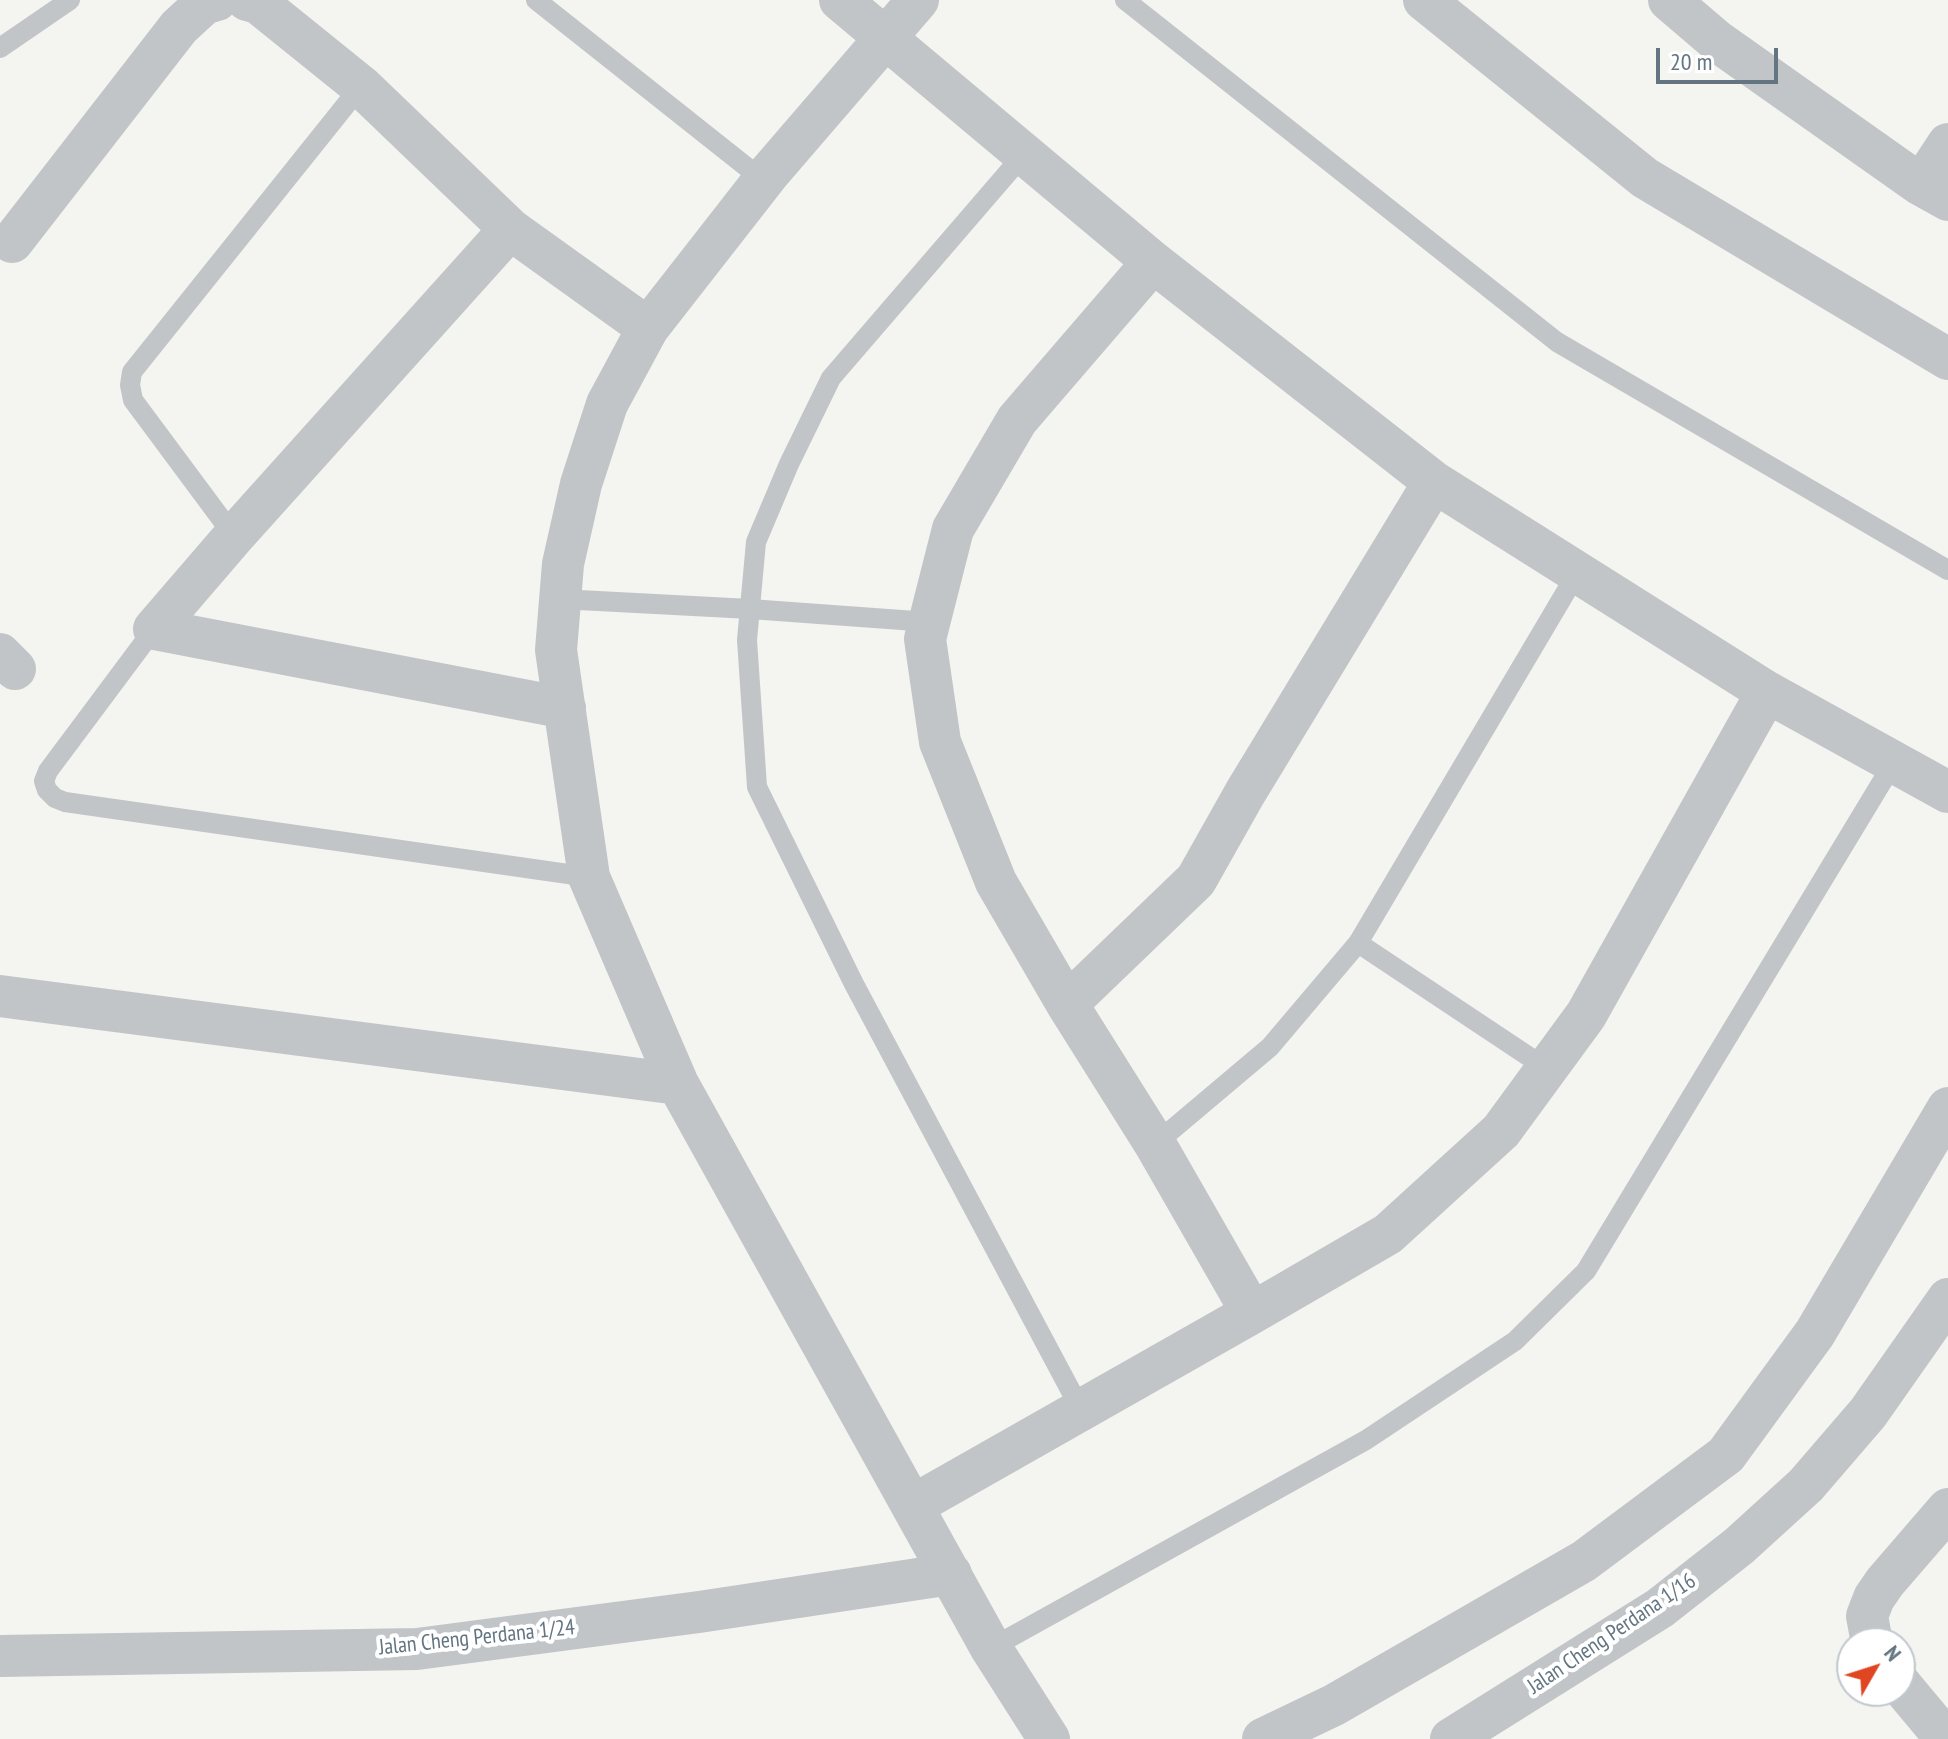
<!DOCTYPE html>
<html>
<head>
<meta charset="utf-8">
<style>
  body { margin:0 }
  #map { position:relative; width:1948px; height:1739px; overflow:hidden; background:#f4f4f0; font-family:"PT Sans Narrow",sans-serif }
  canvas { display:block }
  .north { position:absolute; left:1836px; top:1627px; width:80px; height:80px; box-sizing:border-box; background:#fff; border:2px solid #c1c8cd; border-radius:50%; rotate:51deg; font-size:22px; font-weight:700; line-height:32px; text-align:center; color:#637581 }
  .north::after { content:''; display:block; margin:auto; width:28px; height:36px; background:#e14622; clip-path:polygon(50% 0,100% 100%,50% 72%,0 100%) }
  .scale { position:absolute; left:1656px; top:48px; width:122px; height:36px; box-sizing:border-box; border:4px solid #637581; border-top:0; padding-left:10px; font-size:24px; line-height:28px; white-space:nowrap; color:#637581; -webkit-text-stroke:6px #fff; paint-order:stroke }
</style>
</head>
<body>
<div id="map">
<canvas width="1948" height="1739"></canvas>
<div class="north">N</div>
<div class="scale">20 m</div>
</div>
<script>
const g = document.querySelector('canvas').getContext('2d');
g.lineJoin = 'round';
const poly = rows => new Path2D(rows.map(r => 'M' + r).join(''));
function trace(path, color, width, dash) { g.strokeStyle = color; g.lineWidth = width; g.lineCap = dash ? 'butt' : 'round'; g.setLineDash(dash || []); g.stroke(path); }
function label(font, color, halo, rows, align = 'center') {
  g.font = font + ' "PT Sans Narrow",sans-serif'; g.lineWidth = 8; g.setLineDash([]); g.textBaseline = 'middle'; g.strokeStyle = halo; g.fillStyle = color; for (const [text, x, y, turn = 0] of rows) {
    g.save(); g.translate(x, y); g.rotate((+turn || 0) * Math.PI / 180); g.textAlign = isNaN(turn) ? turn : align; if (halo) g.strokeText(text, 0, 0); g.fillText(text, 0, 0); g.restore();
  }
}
const lane = poly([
  [536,0,763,180],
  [1125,0,1557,342,1948,570],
  [0,48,70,0],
  [1024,154,831,378,789,464,756,542,747,640,757,787,854,984,1081,1410],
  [234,536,133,400,130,385,132,372,361,86],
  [560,599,750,609,929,622],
  [154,629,48,771,44,781,47,790,55,798,65,802,589,877],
  [1358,943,1546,1068],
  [1155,1144,1270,1047,1358,943,1577,573],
  [991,1648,1366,1440,1515,1341,1586,1271,1894,762]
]);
const street = poly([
  [247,0,258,3,361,86,510,229,648,328],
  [840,0,1153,262,1434,482,1767,692,1948,792],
  [918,0,769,173,648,328,607,404,581,484,563,564,556,650,589,877,678,1084,991,1648,1049,1739],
  [1424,0,1645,178,1948,359],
  [1669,0,1717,41,1921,185,1948,200],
  [1921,185,1948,144],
  [510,229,234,536,154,629,565,708],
  [12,242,179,27,204,4,217,0],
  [1153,262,1017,420,953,529,925,639,940,742,996,882,1067,1004,1155,1144,1252,1313],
  [0,654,15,669],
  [0,996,678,1084],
  [1067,1004,1196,880,1245,793,1434,482],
  [912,1506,1252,1313,1388,1234,1501,1131,1586,1015,1767,692],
  [1872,1643,1867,1616,1874,1598,1885,1582,1948,1509],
  [0,1656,417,1649,699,1612,951,1574],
  [1900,1684,1946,1739],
  [1263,1739,1334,1705,1584,1561,1726,1455,1815,1333,1948,1108],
  [1451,1739,1660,1608,1739,1546,1806,1485,1868,1413,1948,1299]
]);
const streetNames = [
  ["Jalan Cheng Perdana 1/16",1612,1634,-34],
  ["Jalan Cheng Perdana 1/24",477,1638,-6]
];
trace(lane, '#c1c5c8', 20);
trace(street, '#c1c5c8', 42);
label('22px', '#637581', '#fff', streetNames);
</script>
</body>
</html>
